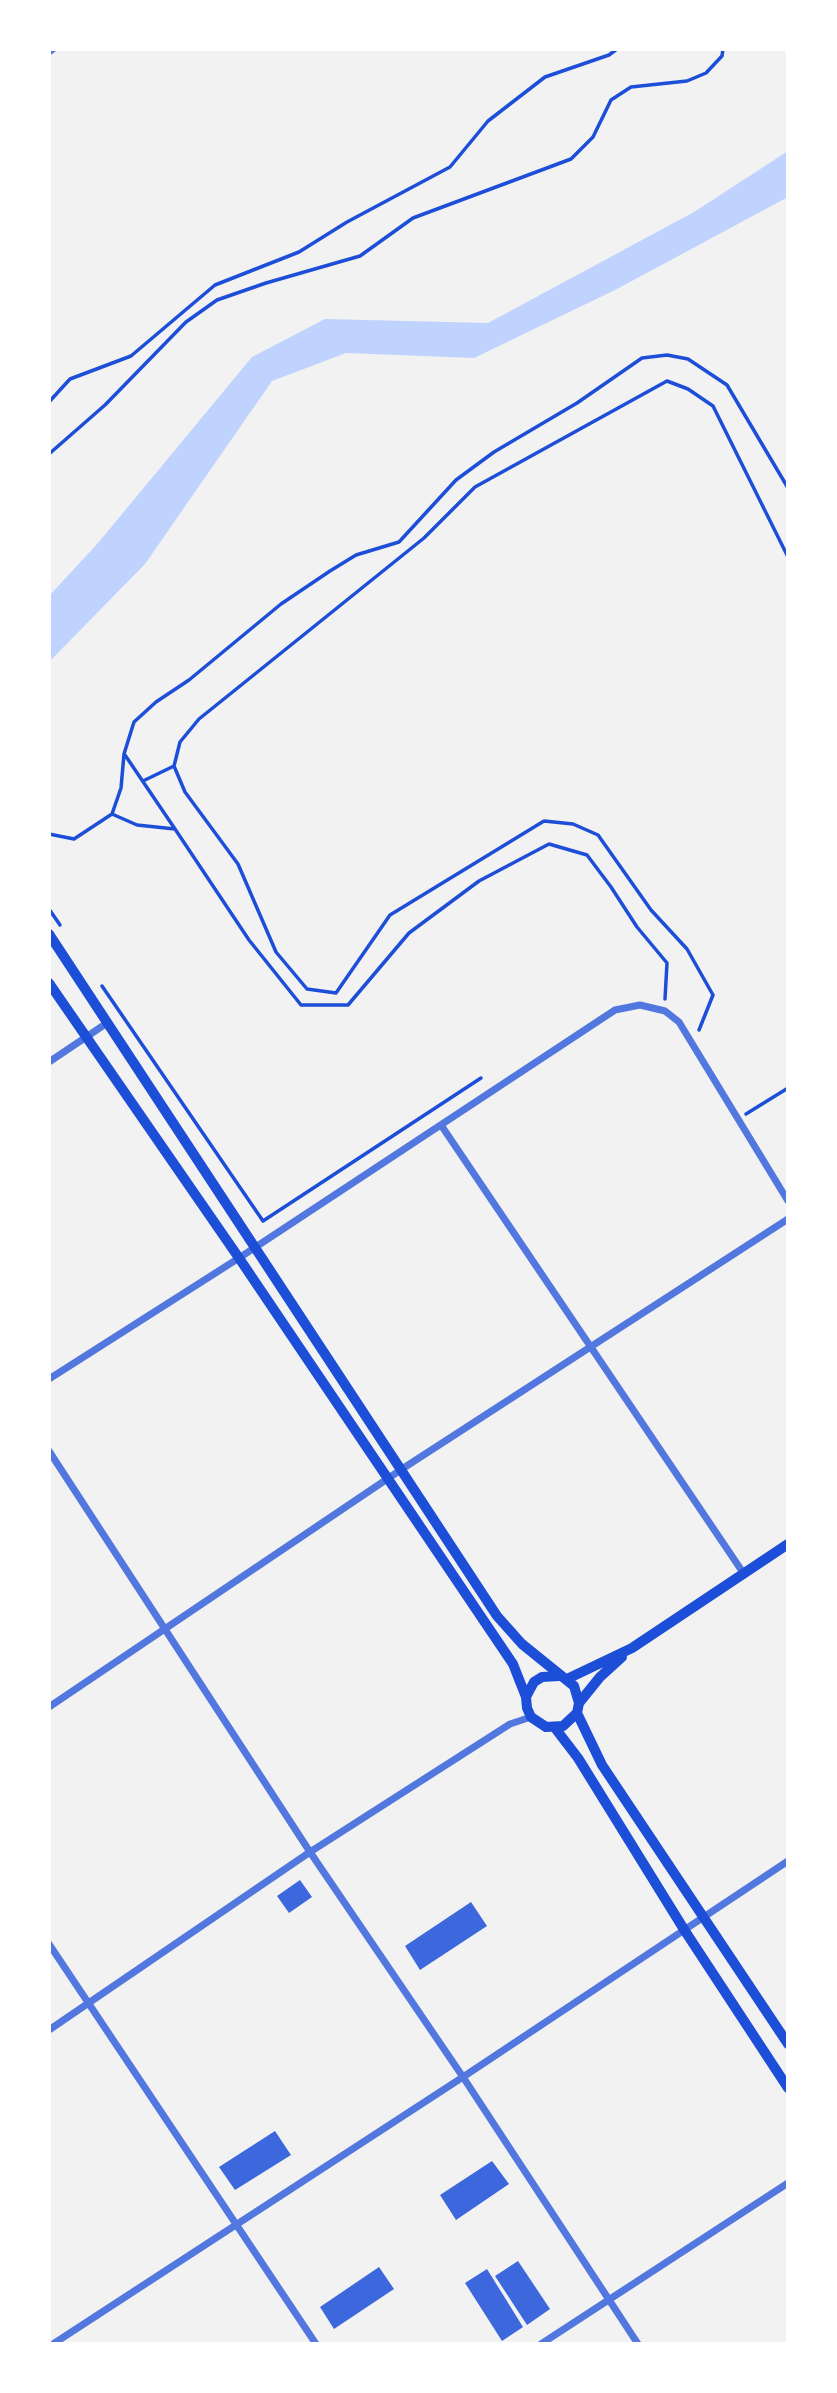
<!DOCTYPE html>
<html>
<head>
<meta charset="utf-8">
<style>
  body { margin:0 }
  #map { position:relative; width:837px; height:2393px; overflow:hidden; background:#f2f2f2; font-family:"Sofia Sans Condensed",sans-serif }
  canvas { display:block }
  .frame { position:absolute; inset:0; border:51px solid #fff; pointer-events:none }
</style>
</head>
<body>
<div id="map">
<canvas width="837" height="2393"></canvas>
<div class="frame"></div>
</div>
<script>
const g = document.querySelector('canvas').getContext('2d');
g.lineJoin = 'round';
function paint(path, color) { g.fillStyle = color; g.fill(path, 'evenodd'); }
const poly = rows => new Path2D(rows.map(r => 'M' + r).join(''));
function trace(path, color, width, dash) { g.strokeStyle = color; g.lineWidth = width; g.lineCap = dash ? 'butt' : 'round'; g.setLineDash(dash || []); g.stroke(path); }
const water = poly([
  [788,151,788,197,617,289,474,358,346,353,272,381,145,564,49,662,49,596,98,543,252,357,325,319,488,323,694,212]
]);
const building = poly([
  [300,1880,312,1897,289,1913,277,1896],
  [471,1902,487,1926,420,1970,405,1946],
  [275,2131,291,2155,235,2190,219,2167],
  [492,2161,509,2184,456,2220,440,2195],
  [518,2261,550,2309,527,2325,495,2276],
  [379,2267,394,2289,334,2329,320,2307],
  [487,2269,523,2327,502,2341,465,2283]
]);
const path = poly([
  [49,402,70,379,131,356,215,285,299,252,347,222,450,167,488,121,545,77,609,55,617,49],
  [49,454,105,405,186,322,217,300,266,283,360,256,413,218,571,159,593,137,611,100,631,87,687,81,706,73,722,56,723,49],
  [125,755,175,829],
  [143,781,174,766],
  [112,814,137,825,175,829,249,940,301,1005,348,1005,409,933,479,881,549,844,587,855,611,887,637,927,667,963,665,999],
  [49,834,74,839,112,814,121,788,124,754,134,722,156,702,189,680,281,604,330,571,356,555,399,542,456,480,494,452,577,403,642,358,667,355,688,359,727,385,788,488],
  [49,909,60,925],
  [102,986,263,1221,481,1078],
  [699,1030,713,995,687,949,651,910,598,835,573,824,544,821,390,915,336,993,307,989,276,952,238,864,185,792,174,766,180,742,199,719,424,538,475,487,667,381,688,389,713,406,788,557],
  [746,1114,788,1088]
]);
const minor = poly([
  [49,52,53,49],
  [49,1062,107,1023],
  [441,1125,744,1574],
  [49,1379,239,1258,615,1010,640,1005,665,1011,679,1022,788,1201],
  [49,1451,310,1852,463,2077,638,2344],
  [49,1707,402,1469,788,1219],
  [49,1944,316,2344],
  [49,2030,310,1852,510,1724,531,1717],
  [53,2344,463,2077,788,1861],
  [541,2344,788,2183]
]);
const secondary = poly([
  [49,934,497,1616,522,1644,574,1686,579,1703,577,1713,563,1726,546,1727,531,1717,527,1708,526,1697,534,1682,542,1677,559,1676],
  [49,983,239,1258,513,1664,526,1697],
  [567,1679,632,1648,788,1544],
  [579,1703,600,1677,622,1657],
  [577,1713,602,1765,788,2044],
  [555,1728,578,1758,685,1931,788,2088]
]);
paint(water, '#bfd3fe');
paint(building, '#3d67dc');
trace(path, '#1d4ed8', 3.5);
trace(minor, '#5277de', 7);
trace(secondary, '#1d4ed8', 10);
</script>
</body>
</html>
